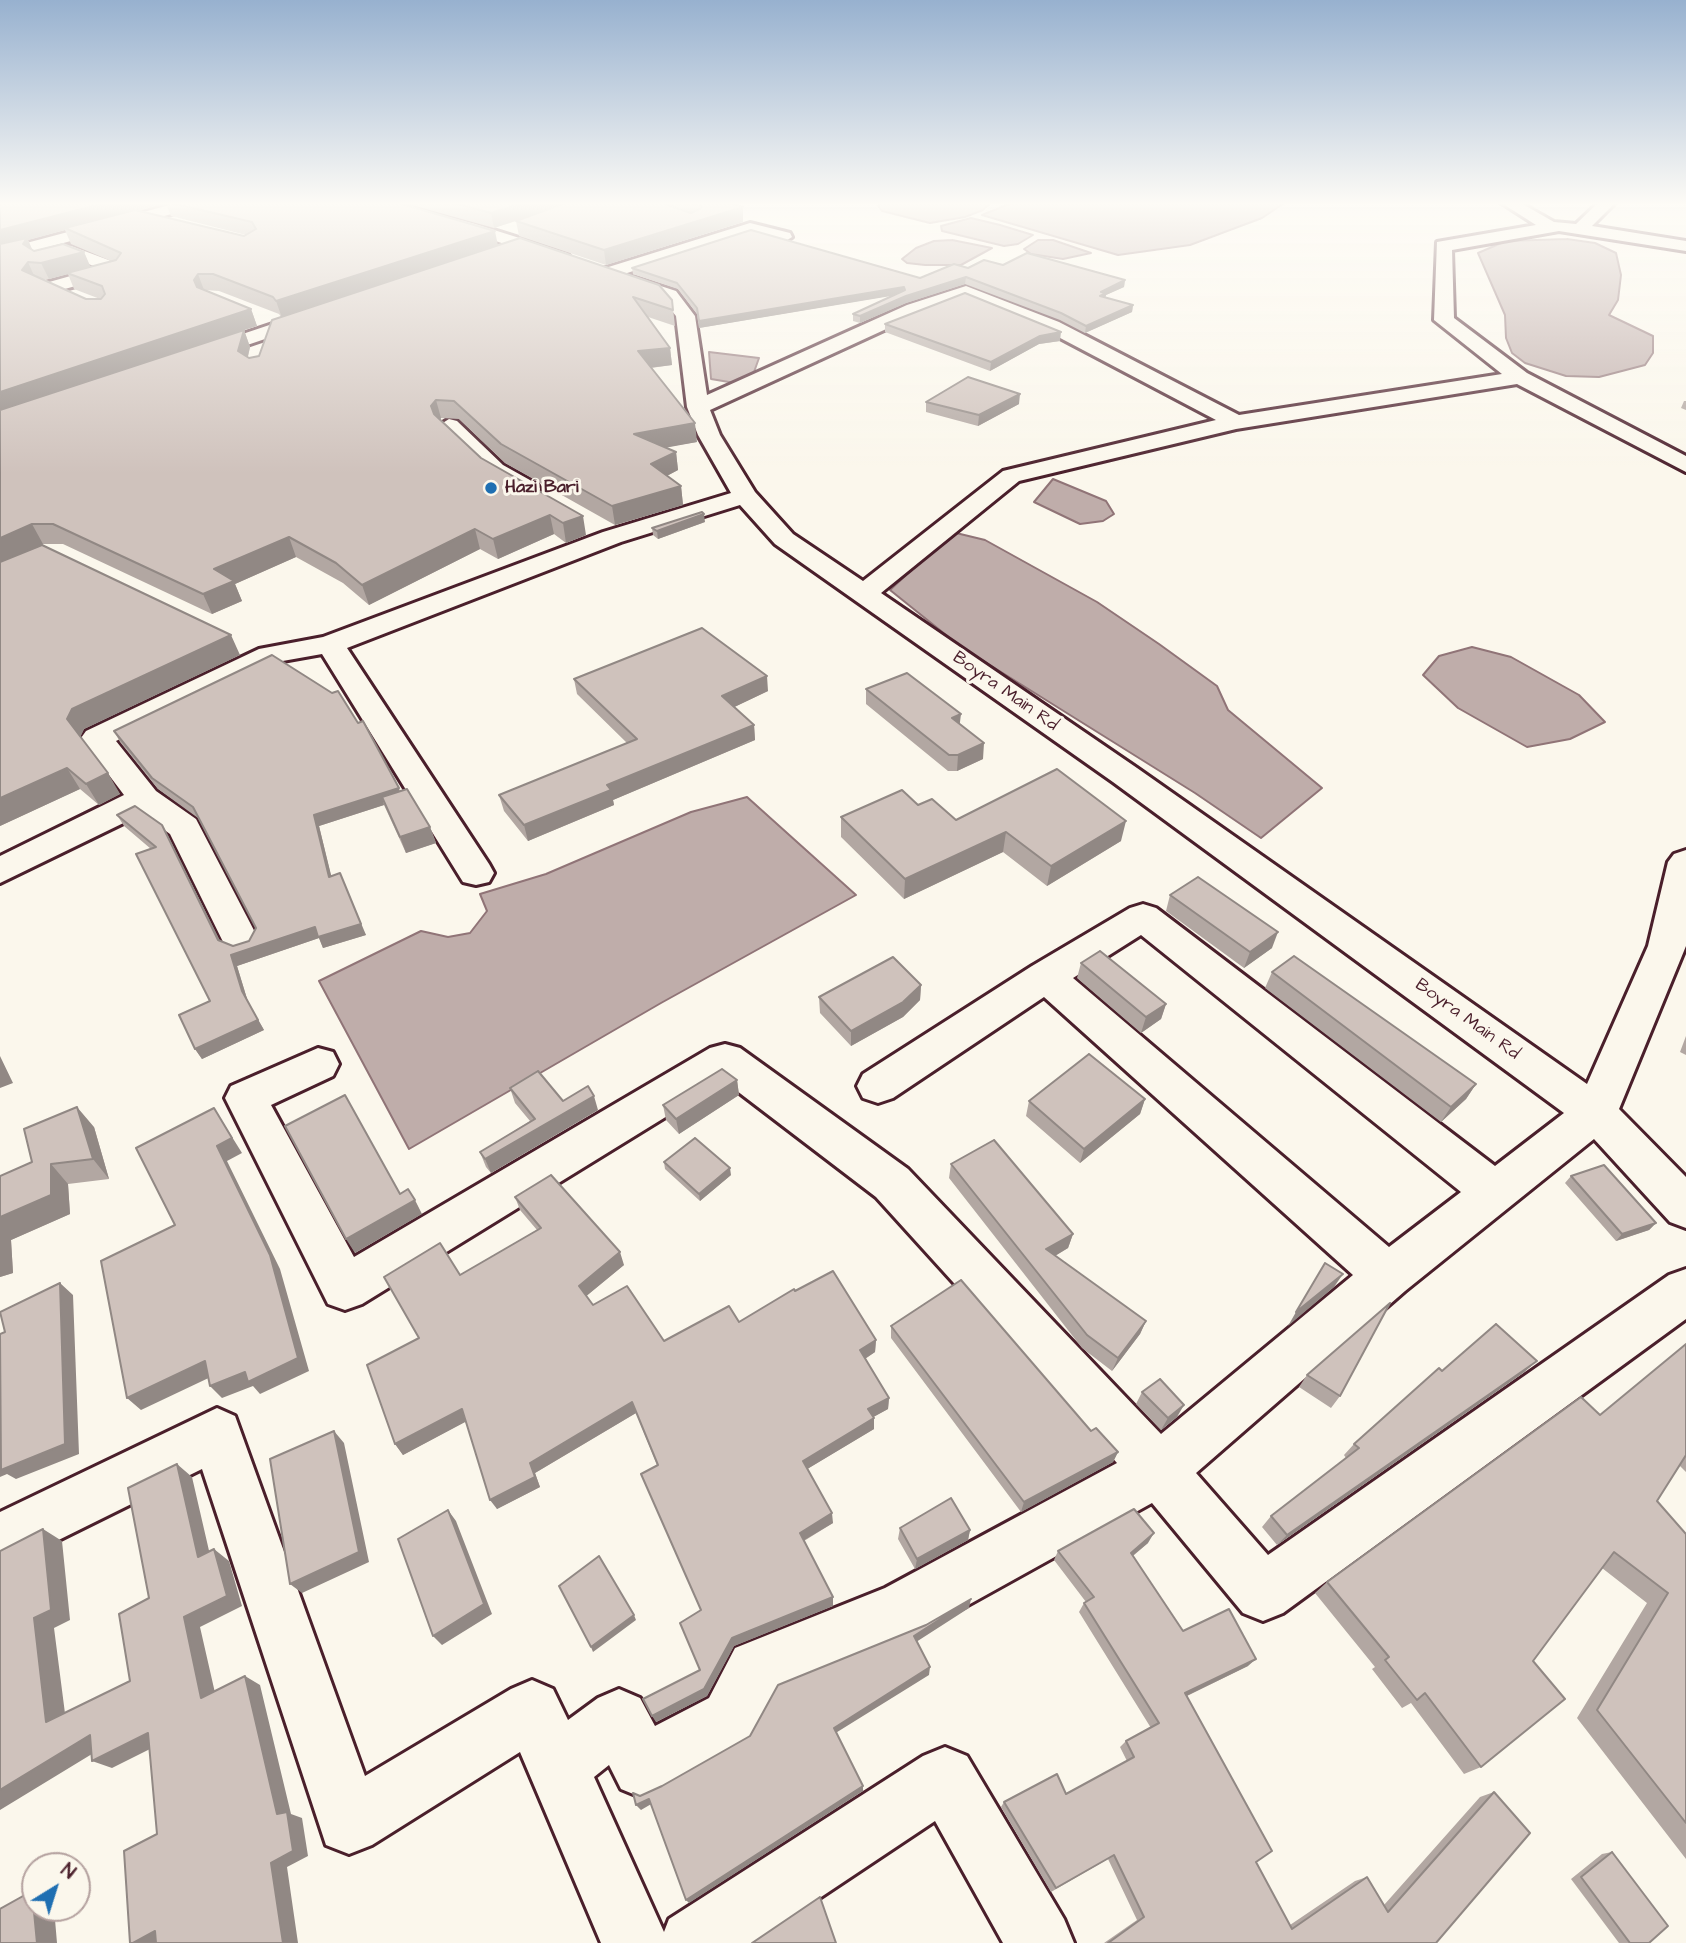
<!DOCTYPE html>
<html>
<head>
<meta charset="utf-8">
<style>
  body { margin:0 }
  #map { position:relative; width:1686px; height:1943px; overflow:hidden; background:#fbf7ec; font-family:"Architects Daughter",sans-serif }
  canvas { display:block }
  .north { position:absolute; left:21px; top:1852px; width:70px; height:70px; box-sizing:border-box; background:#fbf7ec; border:2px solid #b4a19f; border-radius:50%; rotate:38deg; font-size:19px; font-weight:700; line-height:28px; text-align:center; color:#4a1f2b }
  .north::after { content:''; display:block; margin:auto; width:24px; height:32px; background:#1f6fb2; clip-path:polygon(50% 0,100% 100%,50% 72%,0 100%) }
</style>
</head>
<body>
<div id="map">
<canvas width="1686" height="1943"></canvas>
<div class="north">N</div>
</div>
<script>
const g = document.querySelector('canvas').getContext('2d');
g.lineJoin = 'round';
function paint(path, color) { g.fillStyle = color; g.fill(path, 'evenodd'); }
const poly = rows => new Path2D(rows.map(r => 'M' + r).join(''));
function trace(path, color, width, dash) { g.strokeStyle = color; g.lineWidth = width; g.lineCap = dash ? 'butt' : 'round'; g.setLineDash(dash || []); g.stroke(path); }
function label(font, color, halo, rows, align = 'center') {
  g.font = font + ' "Architects Daughter",sans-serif'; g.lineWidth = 6; g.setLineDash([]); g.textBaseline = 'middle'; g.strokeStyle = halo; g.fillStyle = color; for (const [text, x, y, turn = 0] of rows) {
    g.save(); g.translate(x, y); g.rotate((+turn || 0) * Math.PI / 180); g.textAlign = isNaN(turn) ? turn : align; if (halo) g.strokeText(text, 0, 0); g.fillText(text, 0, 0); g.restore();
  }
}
const water = poly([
  [882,202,991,202,983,210,965,217,930,223,882,211,878,206,882,202],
  [1014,202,1281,202,1283,204,1262,218,1190,245,1118,255,982,215,1014,202],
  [971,218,1000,225,1033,235,1018,244,1004,246,942,231,941,226,971,218],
  [1567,239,1595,243,1616,253,1621,275,1618,300,1609,315,1653,336,1653,353,1645,365,1599,377,1566,376,1525,363,1512,353,1506,338,1505,315,1478,253,1506,241,1567,239],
  [952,240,992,248,961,265,925,265,907,263,902,259,916,248,934,241,952,240],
  [1038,240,1053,240,1091,253,1063,259,1031,254,1024,249,1038,240],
  [709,352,759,358,754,372,735,383,711,379,709,352],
  [1053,479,1106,501,1114,514,1103,521,1080,524,1034,502,1053,479],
  [952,532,985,540,1097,602,1159,644,1217,686,1228,710,1322,788,1261,838,1195,793,961,647,890,590,952,532],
  [1472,647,1511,657,1579,695,1605,722,1570,739,1527,747,1458,708,1423,675,1439,656,1472,647],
  [747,797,856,895,661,1003,409,1149,319,981,421,931,448,937,470,933,487,911,480,894,546,874,691,812,747,797]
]);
const minor = poly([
  [181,202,207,202,205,205,0,260,0,250,181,202],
  [365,202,392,202,475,224,567,253,570,257,561,262,555,261,463,230,367,205,365,202],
  [1500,202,1519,202,1554,222,1576,224,1599,202,1616,202,1592,226,1686,241,1686,251,1559,231,1452,250,1454,318,1527,373,1686,456,1686,472,1517,384,1236,429,1019,481,881,593,1137,768,1587,1084,1648,946,1668,862,1674,854,1686,850,1686,946,1619,1109,1686,1177,1686,1228,1670,1222,1594,1139,1405,1291,1196,1473,1268,1555,1669,1275,1686,1269,1686,1319,1283,1613,1263,1621,1243,1613,1152,1503,923,1630,777,1690,751,1740,665,1789,643,1798,621,1789,609,1765,594,1777,664,1932,669,1919,923,1756,945,1747,967,1756,1064,1919,1074,1943,1003,1943,935,1821,752,1943,601,1943,520,1752,372,1845,349,1854,326,1845,202,1469,0,1569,0,1512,217,1408,235,1416,365,1776,511,1689,532,1680,553,1689,568,1720,598,1698,619,1689,640,1698,655,1726,709,1698,735,1648,885,1588,1117,1463,876,1197,724,1081,362,1304,345,1310,328,1304,225,1098,231,1086,318,1048,333,1052,339,1064,333,1076,271,1105,354,1257,710,1048,725,1044,740,1048,908,1169,1161,1434,1353,1275,1044,997,893,1098,878,1103,863,1098,857,1086,863,1074,1032,966,1130,908,1143,904,1156,908,1495,1166,1564,1113,1113,782,775,544,740,505,621,542,347,648,489,864,494,873,489,882,476,885,463,882,322,654,277,662,116,741,156,791,196,819,259,940,253,950,240,954,227,950,170,834,142,814,0,883,0,856,124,795,81,738,86,731,259,649,323,637,603,532,731,493,698,435,687,407,676,316,662,299,602,277,599,273,602,269,750,223,790,233,792,237,784,242,751,233,624,274,676,291,695,316,707,395,907,305,966,286,1059,322,1239,415,1502,374,1434,320,1437,242,1536,225,1500,202],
  [965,298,1045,330,1216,420,1003,471,863,581,793,534,755,492,720,435,710,410,921,313,965,298],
  [1141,935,1461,1192,1389,1247,1073,978,1141,935],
  [71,246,122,265,125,269,122,273,54,292,42,292,39,288,42,284,99,268,70,257,42,264,33,259,36,255,71,246],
  [317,309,324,311,327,315,324,319,206,359,192,359,189,355,192,351,317,309],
  [449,419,457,421,503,465,537,484,540,489,537,494,519,494,487,475,438,426,449,419]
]);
const wall = poly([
  [0,202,395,202,498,246,672,300,675,326,648,317,670,348,672,365,651,368,697,442,666,447,676,452,678,470,667,476,681,486,683,505,615,525,505,463,459,419,441,418,440,420,481,458,586,535,566,543,554,534,498,559,480,549,369,605,343,583,296,557,235,584,242,601,212,614,63,544,43,544,22,553,240,655,84,729,80,737,120,794,99,805,80,789,0,826],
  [166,203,171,216,246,235,244,236,139,211],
  [65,230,71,244,111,261,90,267,84,252,34,251,32,249,28,240],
  [68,274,74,289,100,299,86,299,42,279,49,279],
  [205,290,219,291,279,314,281,317,259,356,249,358,248,357,250,347,244,330,257,326,251,309],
  [401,202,725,202,743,207,743,222,606,265,519,236,516,221,494,228],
  [1003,265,1125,280,1124,287,1106,295,1105,297,1133,305,1132,312,1085,333,1060,320,965,284,906,303,860,323,853,321,853,314,894,295,699,328,697,314,678,289,633,274,632,268,920,278,968,268],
  [885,324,1060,341,1039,344,990,371,885,332],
  [1684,401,1686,401,1686,410,1681,408],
  [926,402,1019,404,978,426,926,412],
  [705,522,658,539,653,535,652,528],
  [574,679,768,691,734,707,754,725,755,740,613,800,614,805,528,841,504,811,499,795,627,743,577,694],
  [866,689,960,724,983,759,957,771,948,771,866,704],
  [114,731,400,792,430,827,436,843,406,853,384,805,319,826,331,876,366,935,323,948,319,938,237,966,248,1002,264,1030,202,1059,195,1049,210,1001,151,849,124,826,117,815,168,836,220,941,233,946,249,941,256,928,198,818,158,789,120,742],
  [918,805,956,820,1121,841,1047,886,1003,852,904,899,841,837,841,817],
  [1170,895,1272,948,1244,968,1166,911],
  [1081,963,1166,1004,1161,1019,1141,1033,1077,978],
  [1272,972,1476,1084,1466,1099,1441,1122,1265,988],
  [921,985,920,1000,903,1017,851,1046,820,1013,819,997],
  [1686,1036,1686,1055,1680,1052],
  [737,1080,739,1095,679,1134,666,1120,663,1105],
  [510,1088,563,1101,598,1110,491,1173,486,1167,480,1152,530,1121,515,1103],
  [1145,1099,1140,1114,1080,1163,1026,1116,1029,1101],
  [94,1127,109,1179,68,1184,70,1214,11,1240,13,1273,0,1277,0,1176,32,1162],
  [664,1162,731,1175,700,1201,665,1169],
  [951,1164,1073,1234,1068,1248,1055,1256,1146,1321,1140,1334,1112,1371,1082,1348,949,1178],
  [1571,1176,1656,1223,1649,1230,1616,1241,1565,1183],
  [515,1197,624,1265,586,1296,593,1305,664,1341,739,1322,795,1291,876,1340,875,1352,865,1359,889,1398,888,1409,873,1417,874,1429,807,1469,833,1523,804,1541,833,1597,833,1606,734,1646,707,1696,656,1722,700,1670,701,1611,641,1474,657,1465,636,1413,535,1473,540,1487,497,1509,466,1421,403,1455,395,1444,419,1338,460,1275,537,1230,520,1210],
  [891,1326,1118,1452,1113,1462,1021,1512,891,1338],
  [1686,1344,1686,1472,1679,1465,1657,1501,1686,1534,1686,1859,1577,1718,1647,1603,1602,1568,1533,1661,1481,1767,1464,1774,1411,1703,1402,1708,1372,1669,1375,1667,1315,1593,1327,1582,1600,1415],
  [1537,1361,1523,1373,1277,1545,1262,1527,1271,1516,1346,1458,1344,1455,1354,1444,1442,1371],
  [1307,1375,1340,1396,1331,1408,1299,1387],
  [1142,1392,1177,1417,1161,1430,1136,1404],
  [900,1528,970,1530,968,1540,915,1569,898,1539],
  [1148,1543,1133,1556,1183,1631,1248,1666,1187,1696,1256,1862,1290,1925,1355,1881,1367,1877,1384,1905,1480,1797,1494,1792,1436,1943,1104,1943,1137,1920,1108,1859,1051,1892,1001,1807,1004,1802,1066,1794,1127,1761,1120,1747,1126,1741,1151,1728,1079,1612,1084,1603,1086,1602,1054,1560,1058,1551],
  [1612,1852,1649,1943,1619,1943,1571,1879,1602,1854]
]);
const shadedWall = poly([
  [109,202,165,202,166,203,67,229,65,228,65,230,28,240,34,254,0,247,0,230],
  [525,202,571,202,494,228,491,213],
  [743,207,743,222,606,265,604,250],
  [495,231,498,246,282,318,276,301],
  [84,252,91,268,49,279,41,263],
  [28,262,35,278,22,270],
  [198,274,204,290,200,296,194,280],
  [966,277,965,284,906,303,860,323,860,316,906,296],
  [1125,280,1124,287,1106,295,1105,300,1099,303,1101,292],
  [904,287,903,294,699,328,699,321],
  [1133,305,1132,312,1085,333,1086,326],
  [251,309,257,326,244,330,250,347,245,368,0,413,0,392],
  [1061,332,1060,341,1039,344,990,371,991,362,1040,336],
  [670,348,672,365,640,369,638,351],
  [1020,394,1019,404,978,426,979,415],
  [436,400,441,418,436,425,431,406],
  [695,423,697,442,637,453,634,434],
  [676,452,678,470,653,483,651,464],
  [681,486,683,505,615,525,612,506],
  [704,514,705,522,658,539,657,531],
  [550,515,554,534,498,559,493,539],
  [583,516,586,535,566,543,563,523],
  [32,524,43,544,0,563,0,538],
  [475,529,480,549,369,605,362,585],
  [289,537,296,557,235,584,242,601,212,614,203,594,214,569],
  [231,635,240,655,84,729,79,740,67,719,72,709],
  [767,676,768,691,724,712,722,696],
  [961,714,959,730,952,718],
  [754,725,755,740,613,800,614,805,528,841,524,825,607,785],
  [984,743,983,759,957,771,958,755],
  [67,768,80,789,0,826,0,798],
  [108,773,120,794,99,805,86,784],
  [399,788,402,799,382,797,384,805,319,826,334,887,329,877,314,815],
  [1126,821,1121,841,1047,886,1051,866],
  [162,825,168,836,225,951,218,940],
  [430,827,436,843,406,853,400,837],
  [1006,832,1003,852,904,899,905,879],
  [340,873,366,935,323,948,319,938,237,966,248,1002,264,1030,202,1059,195,1049,242,991,231,955],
  [1278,932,1272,948,1244,968,1250,952],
  [921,985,920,1000,903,1017,851,1046,851,1031],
  [1166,1004,1161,1019,1141,1033,1146,1017],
  [0,1056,13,1083,0,1088],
  [737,1080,739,1095,679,1134,676,1119],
  [1476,1084,1466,1099,1441,1122,1451,1107],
  [594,1096,598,1110,491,1173,485,1159],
  [1145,1099,1140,1114,1080,1163,1084,1149],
  [77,1107,94,1127,109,1179,93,1159],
  [214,1108,242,1153,227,1161,280,1269,309,1371,260,1394,253,1386,222,1398,210,1386,217,1146],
  [51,1164,68,1184,70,1214,11,1240,13,1273,0,1277,0,1217],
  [730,1168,731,1175,700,1201,699,1194],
  [415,1200,422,1214,355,1253,346,1239],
  [1656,1223,1649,1230,1616,1241,1622,1234],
  [1073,1234,1068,1248,1043,1263,1046,1249],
  [620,1252,624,1265,584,1298,579,1286],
  [1343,1274,1334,1287,1288,1326,1296,1312],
  [60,1283,73,1295,79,1454,16,1479,7,1474,0,1477,0,1461],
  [1146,1321,1140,1334,1112,1371,1118,1358],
  [876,1340,875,1352,860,1362,860,1350],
  [205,1361,217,1374,141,1410,127,1398],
  [1537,1361,1523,1373,1277,1545,1287,1535],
  [889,1398,888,1409,868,1420,868,1409],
  [632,1402,636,1413,535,1473,540,1487,497,1509,490,1500,530,1463],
  [1184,1405,1177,1417,1161,1430,1168,1418],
  [462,1409,469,1420,403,1455,395,1444],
  [874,1418,874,1429,804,1471,803,1461],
  [334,1431,344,1443,369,1562,302,1593,290,1584],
  [1118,1452,1113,1462,1021,1512,1024,1502],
  [177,1464,192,1477,213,1568,198,1557],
  [448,1510,456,1521,492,1614,442,1645,433,1636],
  [832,1513,833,1523,801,1542,800,1533],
  [43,1529,62,1541,70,1620,54,1628,67,1729,46,1722,34,1618],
  [970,1530,968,1540,915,1569,917,1559],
  [1154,1533,1148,1543,1125,1562,1131,1553],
  [214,1549,229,1561,242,1606,200,1627,218,1706,201,1698,184,1617],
  [833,1597,833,1606,734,1646,707,1696,656,1722,652,1716,704,1689,732,1638],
  [971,1599,969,1608,913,1644,914,1636],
  [634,1615,636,1620,593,1652,591,1647],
  [1256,1659,1248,1666,1178,1700,1185,1693],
  [930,1667,929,1675,834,1734,834,1728],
  [245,1676,260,1685,291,1814,302,1818,308,1856,287,1867,298,1943,283,1943,271,1863,277,1814],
  [148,1733,166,1741,112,1768,92,1761],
  [90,1735,110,1743,0,1810,0,1790],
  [863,1786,863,1791,689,1903,686,1900],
  [649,1799,653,1803,641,1810,636,1805],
  [32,1891,35,1891,35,1908,54,1908,57,1943,37,1943],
  [155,1931,158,1943,133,1943]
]);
const building = poly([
  [0,202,109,202,0,230,0,202],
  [167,202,395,202,495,231,276,301,273,297,213,274,198,274,194,280,197,287,251,309,0,392,0,244,27,238,23,244,34,251,63,244,84,252,41,263,28,262,22,270,86,299,101,299,105,294,102,286,67,273,116,260,121,253,65,228,135,210,244,236,256,229,252,222,167,202],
  [451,202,525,202,491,213,451,202],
  [568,202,659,202,691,213,701,208,700,202,725,202,743,207,604,250,516,221,568,202],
  [751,230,920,278,954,264,968,268,984,260,1003,265,1027,253,1125,280,1101,292,1106,293,1100,296,1133,305,1086,326,1061,313,966,277,906,296,860,316,853,314,905,290,904,287,699,321,697,308,677,283,632,268,751,230],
  [520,238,659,285,672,300,673,310,633,297,670,348,638,351,695,423,634,434,676,452,651,464,681,486,612,506,501,444,454,401,436,400,431,406,434,414,481,458,583,516,563,523,550,515,493,539,475,529,362,585,336,563,289,537,214,569,234,581,203,594,53,524,32,524,0,538,0,410,244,330,238,351,249,358,259,356,272,320,520,238],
  [965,293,1061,332,1040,336,991,362,885,324,965,293],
  [968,377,1020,394,979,415,926,402,968,377],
  [702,512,704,514,657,531,652,528,702,512],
  [42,545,231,635,72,709,67,719,108,773,86,784,67,768,0,798,0,562,42,545],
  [702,628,767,676,722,696,754,725,607,785,611,790,524,825,499,795,637,739,574,679,702,628],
  [272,655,332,693,338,691,358,723,363,721,399,788,314,815,329,877,340,873,361,924,318,937,315,927,231,955,242,991,258,1020,195,1049,179,1015,210,1001,136,854,156,847,117,815,135,806,162,825,218,940,233,946,249,941,256,928,193,807,152,778,114,731,272,655],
  [907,673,961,714,952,718,984,743,958,755,949,755,866,689,907,673],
  [1057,769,1126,821,1051,866,1006,832,905,879,841,817,902,790,918,805,932,799,956,820,1057,769],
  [407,789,430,827,400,837,382,797,407,789],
  [1198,877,1278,932,1250,952,1170,895,1198,877],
  [1100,951,1166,1004,1146,1017,1081,963,1100,951],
  [1294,956,1476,1084,1451,1107,1272,972,1294,956],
  [893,957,921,985,903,1002,851,1031,819,997,893,957],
  [1089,1054,1145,1099,1084,1149,1029,1101,1089,1054],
  [722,1069,737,1080,676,1119,663,1105,722,1069],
  [538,1071,563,1101,588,1086,594,1096,485,1159,480,1152,535,1119,510,1088,538,1071],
  [345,1095,400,1194,408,1189,415,1200,346,1239,285,1126,345,1095],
  [77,1107,93,1159,51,1164,51,1195,0,1217,0,1176,32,1162,24,1129,77,1107],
  [214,1108,232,1138,217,1146,270,1255,298,1358,248,1382,245,1372,210,1386,205,1361,127,1398,101,1261,175,1225,136,1148,214,1108],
  [695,1138,730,1168,699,1194,664,1162,695,1138],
  [994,1140,1073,1234,1046,1249,1146,1321,1118,1358,1087,1335,951,1164,994,1140],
  [1604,1165,1656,1223,1622,1234,1571,1176,1604,1165],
  [551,1175,620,1252,579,1286,593,1305,627,1286,664,1341,729,1306,739,1322,794,1289,795,1291,833,1271,876,1340,860,1350,889,1398,868,1409,874,1418,803,1461,832,1513,800,1533,833,1597,732,1638,704,1689,652,1716,643,1699,700,1670,680,1623,701,1610,641,1474,658,1465,632,1402,530,1463,535,1477,490,1500,462,1409,395,1444,367,1365,419,1338,384,1277,440,1243,460,1275,541,1228,515,1197,551,1175],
  [1325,1263,1343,1274,1296,1312,1325,1263],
  [961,1280,1091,1431,1096,1428,1118,1452,1024,1502,891,1326,961,1280],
  [60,1283,65,1444,1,1470,0,1334,5,1332,0,1312,60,1283],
  [1390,1303,1340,1396,1307,1375,1390,1303],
  [1496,1324,1537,1361,1287,1535,1271,1516,1359,1448,1354,1444,1439,1368,1442,1371,1496,1324],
  [1686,1344,1686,1455,1657,1501,1686,1534,1686,1823,1597,1710,1668,1593,1614,1552,1533,1661,1565,1699,1481,1767,1425,1693,1417,1700,1385,1660,1389,1657,1327,1582,1581,1397,1600,1415,1686,1344],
  [1160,1379,1184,1405,1168,1418,1142,1392,1160,1379],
  [334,1431,359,1552,290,1584,270,1459,334,1431],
  [177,1464,198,1557,214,1549,227,1596,184,1617,201,1698,245,1676,277,1814,287,1812,293,1851,271,1863,283,1943,156,1943,155,1931,133,1943,130,1943,124,1851,157,1834,148,1733,92,1761,90,1735,0,1790,0,1551,43,1529,51,1610,34,1618,46,1722,130,1681,119,1614,149,1598,128,1488,177,1464],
  [951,1498,970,1530,917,1559,900,1528,951,1498],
  [1134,1509,1154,1533,1131,1553,1183,1631,1229,1609,1256,1659,1185,1693,1272,1851,1256,1862,1292,1929,1367,1877,1388,1912,1494,1792,1530,1833,1436,1943,1108,1943,1144,1917,1114,1855,1056,1888,1004,1802,1057,1774,1066,1794,1134,1757,1126,1741,1159,1723,1084,1603,1094,1597,1058,1551,1134,1509],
  [448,1510,484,1604,433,1636,398,1539,448,1510],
  [599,1556,634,1615,591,1647,559,1586,599,1556],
  [971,1599,914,1636,930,1667,834,1728,863,1786,686,1900,649,1799,636,1805,633,1793,640,1796,662,1786,750,1736,778,1685,926,1625,971,1599],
  [1612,1852,1668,1926,1649,1943,1630,1943,1581,1877,1612,1852],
  [32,1891,37,1943,0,1943,0,1909,32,1891],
  [820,1897,836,1943,752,1943,820,1897]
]);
const markers = [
  [491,488,7,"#1f6fb2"]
];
const farPoinames = [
  ["Hazi Bari",505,488]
];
const farStreetnames = [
  ["Boyra Main Rd",1005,692,35],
  ["Boyra Main Rd",1467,1020,36]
];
paint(water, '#bfadaa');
trace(water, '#907477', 2);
trace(minor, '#4a1f2b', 6);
paint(minor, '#fbf7ec');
paint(wall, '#b2a7a2');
paint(shadedWall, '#918884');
paint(building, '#cfc2bc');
trace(building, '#918884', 2);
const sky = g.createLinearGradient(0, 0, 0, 474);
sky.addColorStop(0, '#97b1cf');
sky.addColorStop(0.43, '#fdfbf6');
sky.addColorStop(1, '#fdfbf600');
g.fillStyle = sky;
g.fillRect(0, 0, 1686, 474);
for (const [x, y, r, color] of markers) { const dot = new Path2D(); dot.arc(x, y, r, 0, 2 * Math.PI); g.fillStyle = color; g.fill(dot); trace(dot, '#fbf7ec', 2.5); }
label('bold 18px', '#4a1f2b', '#fbf7ec', farPoinames, 'left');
label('18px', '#4a1f2b', '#fbf7ec', farStreetnames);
</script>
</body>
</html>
